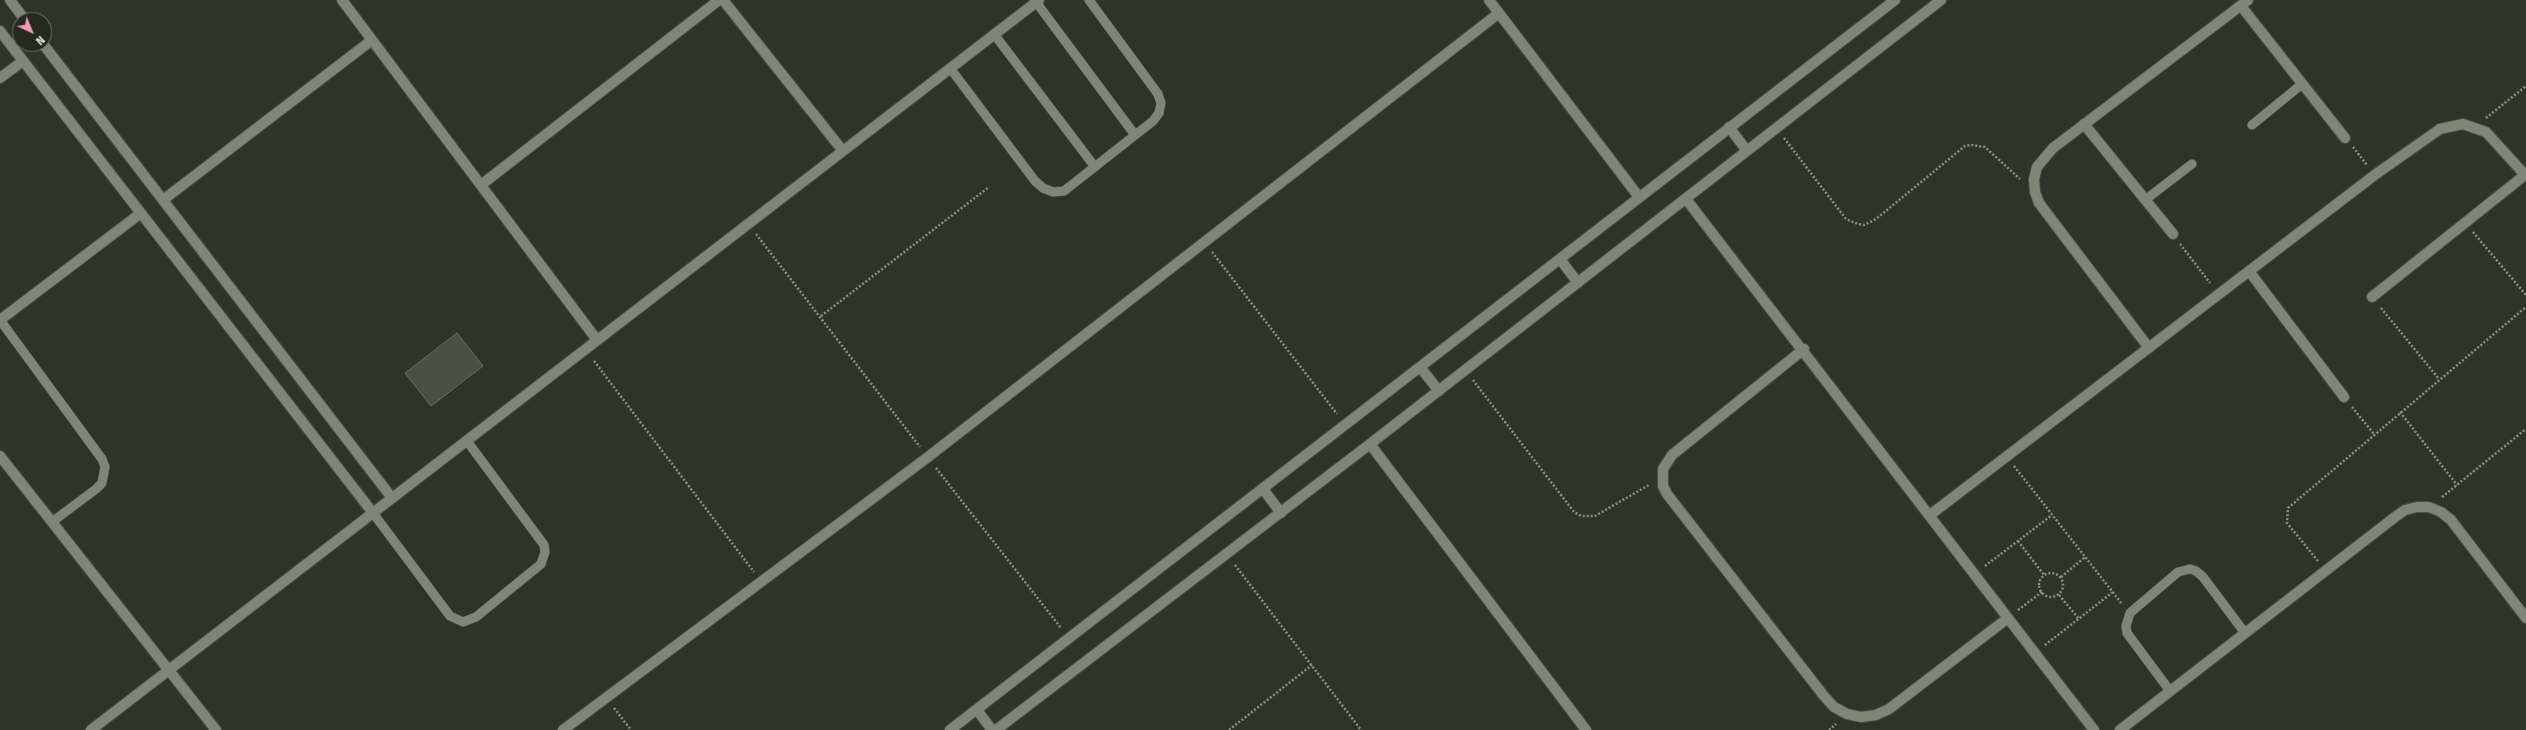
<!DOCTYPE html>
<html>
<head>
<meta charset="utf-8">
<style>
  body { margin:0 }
  #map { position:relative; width:2526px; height:730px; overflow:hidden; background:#2e3427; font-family:"Fira Sans",sans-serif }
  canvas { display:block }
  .north { position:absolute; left:12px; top:12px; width:40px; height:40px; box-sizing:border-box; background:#242a1d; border:1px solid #70766a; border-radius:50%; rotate:136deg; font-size:11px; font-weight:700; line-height:16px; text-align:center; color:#e3e7de }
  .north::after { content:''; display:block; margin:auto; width:14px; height:18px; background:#f19ab4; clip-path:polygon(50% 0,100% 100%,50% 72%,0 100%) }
</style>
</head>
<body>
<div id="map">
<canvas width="2526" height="730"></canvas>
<div class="north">N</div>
</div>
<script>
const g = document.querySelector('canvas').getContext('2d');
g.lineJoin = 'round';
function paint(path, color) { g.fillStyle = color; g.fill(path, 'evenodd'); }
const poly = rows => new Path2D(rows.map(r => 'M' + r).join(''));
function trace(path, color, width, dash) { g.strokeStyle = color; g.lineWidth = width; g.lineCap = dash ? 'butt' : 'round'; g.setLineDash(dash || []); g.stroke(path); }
const building = poly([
  [457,333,483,366,431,406,405,373,457,333]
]);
const path = poly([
  [2486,118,2526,86],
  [1784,138,1846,219,1858,224,1864,225,1876,219,1965,146,1971,145,1985,147,2020,179],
  [2353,147,2367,165],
  [2473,232,2526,295],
  [756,234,920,447],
  [2180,244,2210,283],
  [1212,252,1337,414],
  [2381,308,2439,379],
  [821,316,989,187],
  [594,361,754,572],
  [1473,380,1574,512,1581,516,1595,516,1649,485],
  [2352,407,2374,434],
  [2400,412,2457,485],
  [2014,466,2122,604],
  [936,468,1061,628],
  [2442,497,2526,429],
  [2018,541,2044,575],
  [2318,561,2287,523,2288,508,2526,307],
  [1235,565,1361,730],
  [1985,566,2052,515],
  '2039 585a12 12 0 1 1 24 0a12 12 0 1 1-24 0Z',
  [2061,577,2085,557],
  [2059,595,2079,619],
  [2018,610,2042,592],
  [2045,645,2113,592],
  [614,708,631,730],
  [1229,730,1312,665],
  [1829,730,1836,724]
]);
const lane = poly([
  [1036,2,1135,135],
  [994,34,1095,167],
  [950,68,1035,181,1043,188,1053,192,1064,191,1153,121,1159,113,1161,103,1158,94,1089,0],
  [2252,125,2302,84],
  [2145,200,2192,164],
  [0,320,102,459,105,467,102,483,96,489,52,522],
  [373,513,450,616,463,622,476,617,541,564,545,552,544,545,467,441],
  [2170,691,2127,633,2126,626,2130,613,2178,572,2190,569,2196,571,2203,577,2245,633]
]);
const street = poly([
  [10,0,25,20],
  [342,0,597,340],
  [723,0,843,151],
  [1489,0,1639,197],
  [2241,6,2345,138],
  [0,31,373,513],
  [43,44,392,498],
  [0,78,23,61],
  [2084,124,2173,234],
  [1729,127,1747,151],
  [481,185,719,0],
  [1686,199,2094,730],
  [163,200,372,40],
  [1560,259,1578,283],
  [2249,271,2344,397],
  [2372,297,2525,175],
  [0,320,141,213],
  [2149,348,2039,203,2035,192,2034,179,2037,167,2053,148,2248,0],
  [1804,349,1672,455,1663,469,1663,486,1667,494,1824,696,1834,707,1847,714,1861,717,1876,715,1889,709,2008,618],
  [1420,367,1439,391],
  [1370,444,1586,730],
  [0,456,216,730],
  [1263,489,1281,513],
  [1930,515,2376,174,2440,129,2463,124,2486,132,2526,176],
  [977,710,992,730],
  [91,730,1039,0],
  [563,730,928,457,1499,13],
  [950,730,1895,0],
  [996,730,1370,444,1941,0],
  [2120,730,2395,517,2405,510,2417,507,2429,507,2441,512,2451,520,2526,618]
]);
paint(building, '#4a5143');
trace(building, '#676f5f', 1);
trace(lane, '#4b5145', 10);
trace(street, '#4b5145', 12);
trace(path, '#8b9085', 2.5, [2, 2]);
trace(lane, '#7e8676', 9);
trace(street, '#7e8676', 10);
</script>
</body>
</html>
